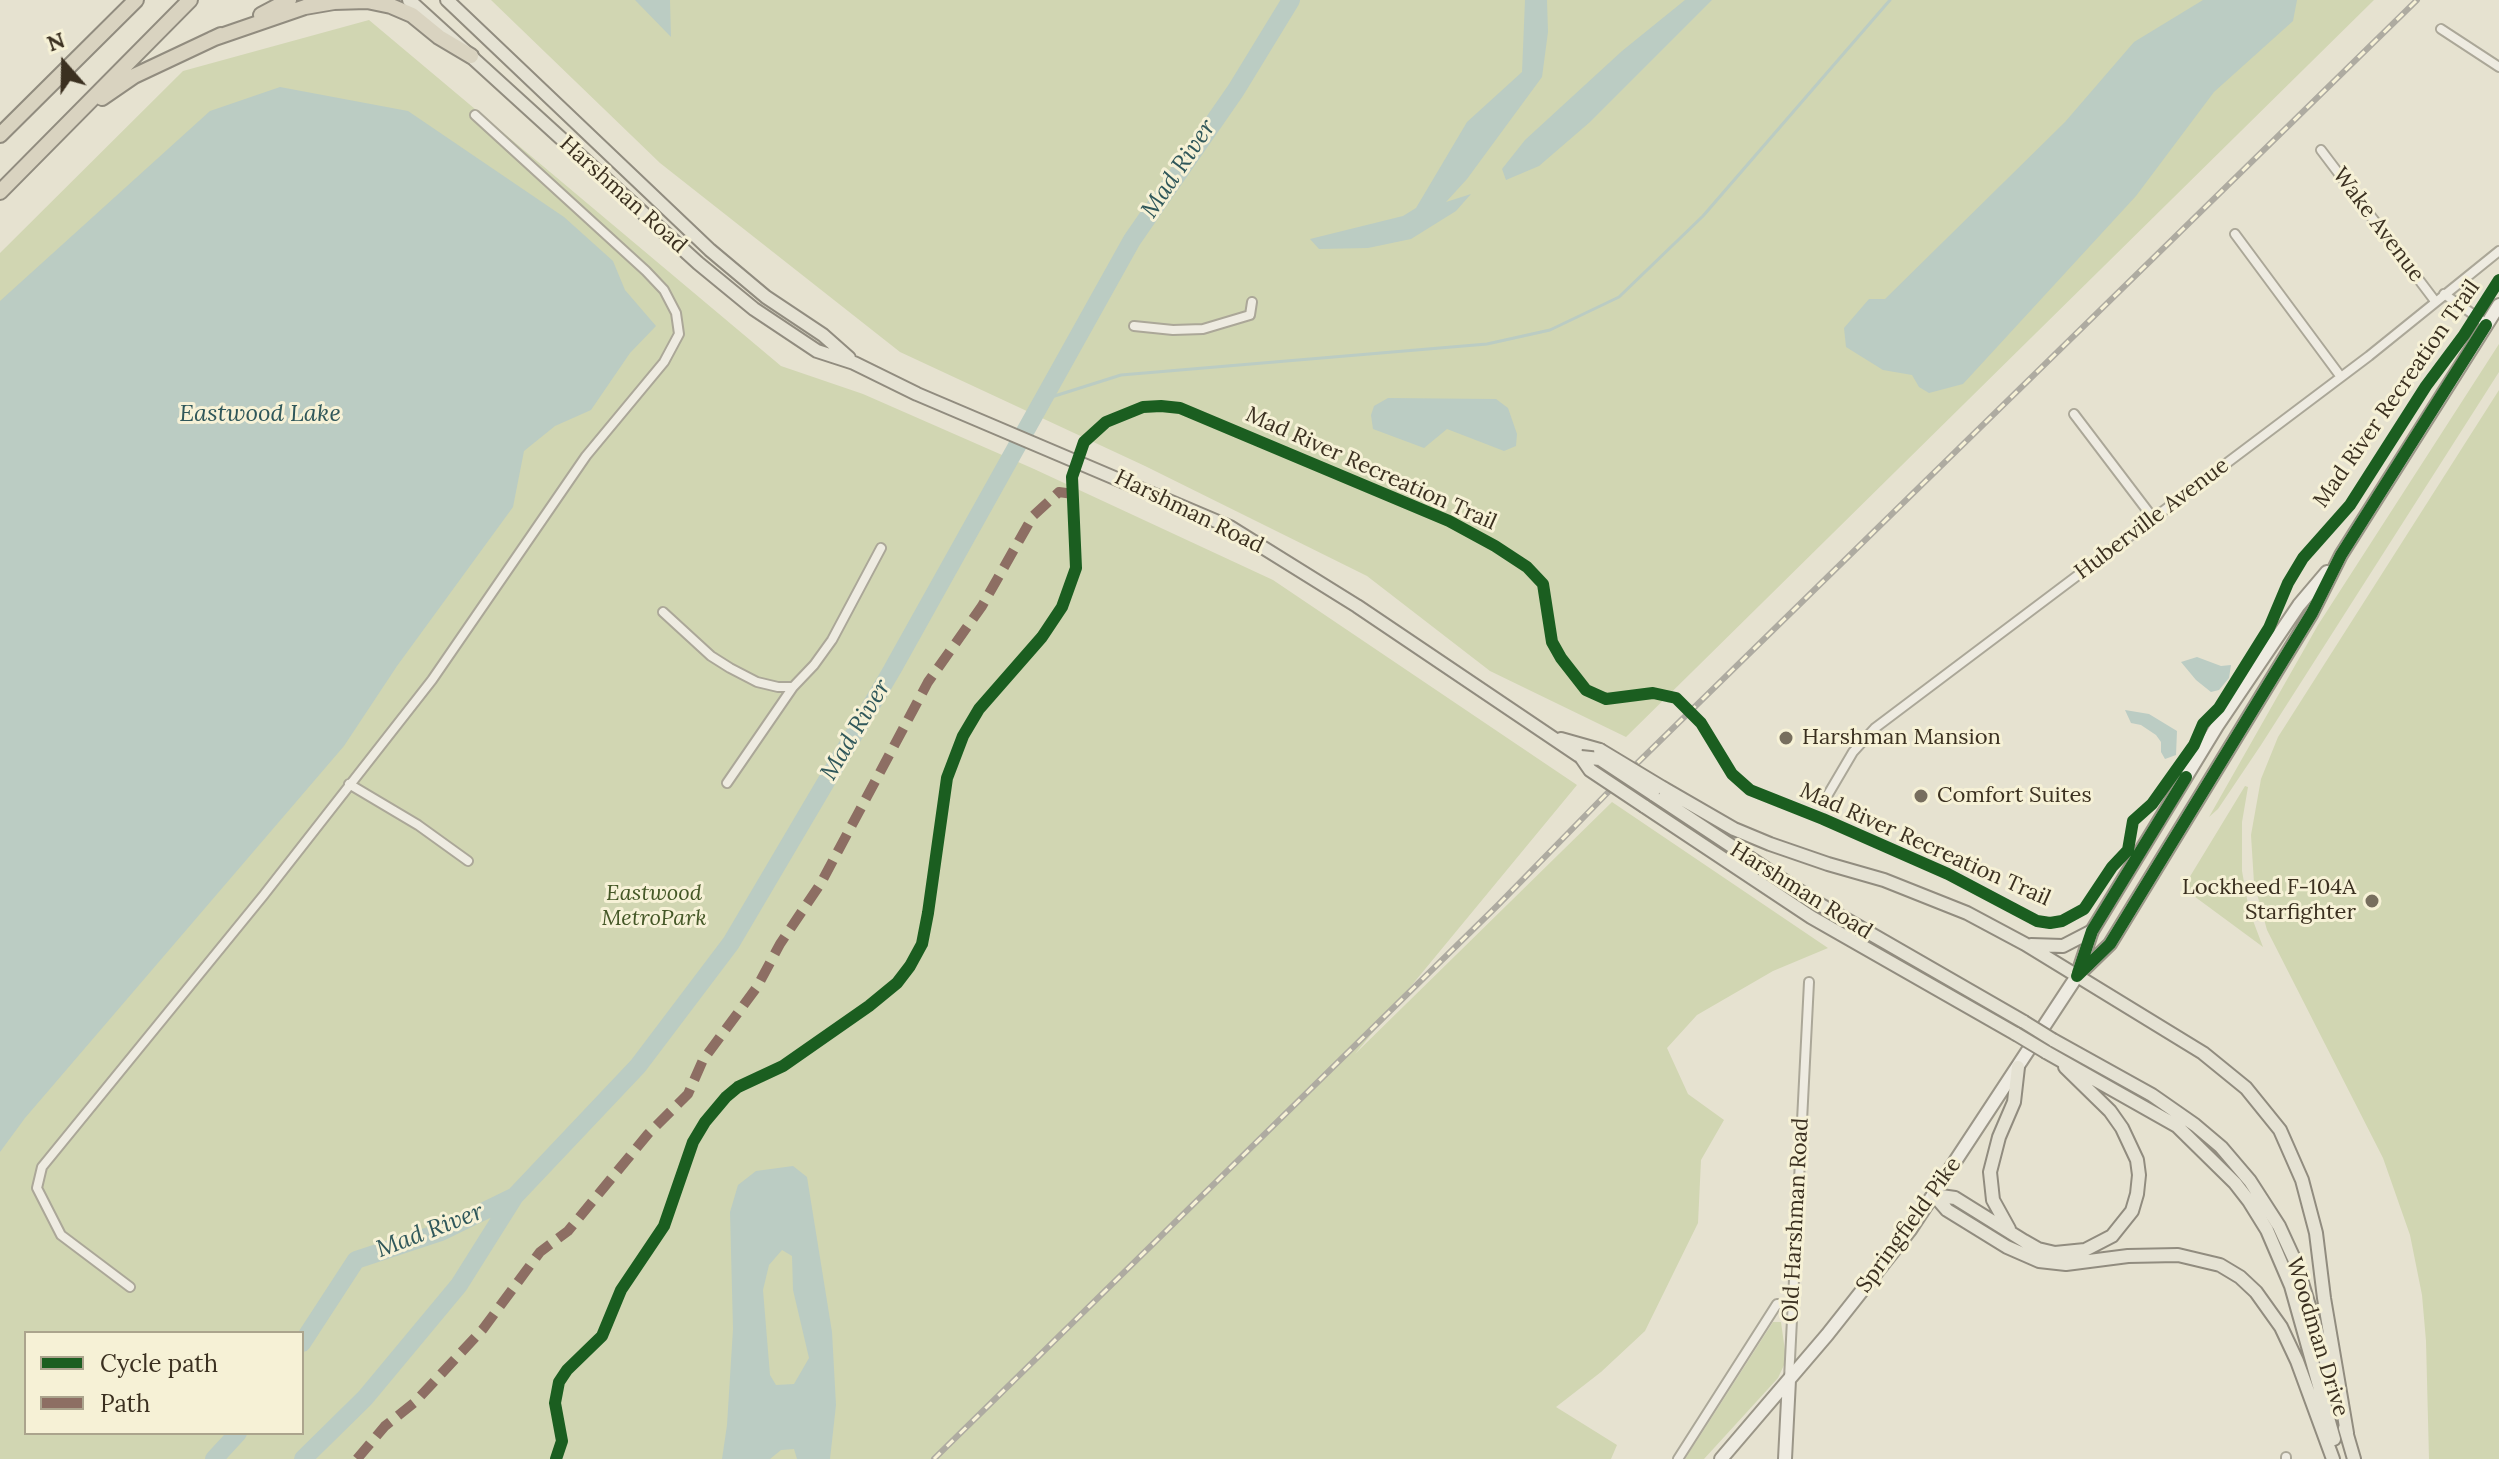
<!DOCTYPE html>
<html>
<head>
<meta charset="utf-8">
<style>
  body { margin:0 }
  #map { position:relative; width:2499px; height:1459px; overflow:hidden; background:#e6e2d0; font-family:Lora,serif }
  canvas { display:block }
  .legend { position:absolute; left:24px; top:1331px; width:280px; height:104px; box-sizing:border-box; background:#f6f1d6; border:2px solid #aba48d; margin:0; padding:10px 14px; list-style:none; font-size:24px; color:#3b3020 }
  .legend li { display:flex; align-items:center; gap:16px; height:40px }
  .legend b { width:40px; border:2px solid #aba48d }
  .north { position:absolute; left:24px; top:24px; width:80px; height:80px; -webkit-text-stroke:6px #f6f1d6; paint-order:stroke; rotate:340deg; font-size:22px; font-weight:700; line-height:32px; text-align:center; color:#3b3020 }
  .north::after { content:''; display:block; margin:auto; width:28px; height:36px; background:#3b3020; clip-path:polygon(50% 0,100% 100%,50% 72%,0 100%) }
</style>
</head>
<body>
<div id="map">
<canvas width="2499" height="1459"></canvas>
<ul class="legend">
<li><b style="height:10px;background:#1b5e20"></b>Cycle path</li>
<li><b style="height:10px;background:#8d6e63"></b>Path</li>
</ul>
<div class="north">N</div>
</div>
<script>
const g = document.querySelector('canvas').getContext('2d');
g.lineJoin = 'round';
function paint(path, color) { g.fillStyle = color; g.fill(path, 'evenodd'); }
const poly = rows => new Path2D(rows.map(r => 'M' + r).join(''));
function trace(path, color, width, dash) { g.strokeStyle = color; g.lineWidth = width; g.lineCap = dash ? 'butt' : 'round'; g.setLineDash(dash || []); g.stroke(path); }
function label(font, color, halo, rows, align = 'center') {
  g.font = font + ' Lora,serif'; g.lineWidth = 6; g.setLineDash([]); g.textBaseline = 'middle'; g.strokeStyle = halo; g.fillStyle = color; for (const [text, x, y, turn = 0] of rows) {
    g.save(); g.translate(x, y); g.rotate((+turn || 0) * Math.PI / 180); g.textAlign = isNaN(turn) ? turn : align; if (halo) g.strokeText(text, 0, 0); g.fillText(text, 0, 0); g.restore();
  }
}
const green = poly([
  [491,0,2374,0,1626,737,1490,671,1367,576,1145,466,900,352,660,163],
  [369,20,781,366,863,394,1034,469,1273,580,1577,785,1355,1054,1612,802,1828,948,1773,971,1697,1015,1667,1048,1688,1094,1724,1120,1701,1160,1698,1223,1645,1331,1601,1372,1556,1407,1617,1445,1611,1459,0,1459,0,253,183,71],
  [26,1333,302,1333,302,1433,26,1433],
  [2499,344,2499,372,2261,745,2218,809,2209,817,2318,625],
  [2499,390,2499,1459,2429,1459,2426,1341,2422,1295,2410,1235,2383,1158,2267,930,2254,883,2251,835,2261,779,2278,737],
  [2245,786,2248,787,2242,822,2242,871,2249,910,2263,947,2183,888],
  [1773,1322,1781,1322,1785,1351,1784,1365,1778,1378,1704,1459,1685,1459]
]);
const water = poly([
  [635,0,670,0,671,37],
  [1525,0,1547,0,1548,32,1542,77,1467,179,1446,202,1471,194,1456,211,1411,239,1368,248,1319,249,1310,239,1403,216,1416,208,1467,122,1522,72],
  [1685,0,1712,0,1590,122,1539,166,1506,180,1502,169,1525,140,1622,51],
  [2203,0,2297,0,2293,21,2214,92,2136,196,1963,384,1929,393,1919,387,1912,375,1883,370,1846,347,1844,328,1869,299,1885,299,2065,122,2134,42],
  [280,87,408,111,564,217,613,261,625,290,656,326,630,353,591,410,555,426,524,451,513,507,397,666,344,746,25,1118,0,1152,0,301,210,111],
  [1388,398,1496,399,1508,408,1517,434,1516,446,1504,451,1447,429,1424,448,1373,429,1371,415,1374,406],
  [2197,657,2221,666,2231,665,2229,678,2219,690,2211,692,2196,680,2181,662],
  [2125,710,2149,714,2177,731,2176,755,2165,759,2161,752,2161,742,2156,735,2141,725,2131,723],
  [793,1166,807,1177,832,1332,836,1405,830,1459,797,1459,794,1449,781,1450,770,1459,722,1459,727,1425,733,1329,730,1212,738,1185,756,1171],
  [782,1250,792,1256,793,1290,809,1358,794,1384,776,1385,770,1375,763,1290,769,1265]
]);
const stream = poly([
  [1042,400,1121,375,1487,344,1550,330,1619,297,1703,216,1890,0]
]);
const river = poly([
  [302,1343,356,1260,441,1232,515,1196,638,1066,731,943,892,670,1132,240,1236,90,1291,0],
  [214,1459,238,1433],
  [303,1459,365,1398,459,1285,515,1196]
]);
const street = poly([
  [2441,29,2499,67],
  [2321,150,2435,301],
  [2235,234,2341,377],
  [2444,294,2487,324],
  [1134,326,1173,330,1203,329,1250,315,1252,302],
  [2074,414,2153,518],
  [663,612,711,656,730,668,757,682,778,687,793,687,814,665,832,640,881,548],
  [727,783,793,687],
  [349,784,418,825,468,861],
  [1823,803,1853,752,1875,728,2369,356,2499,251],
  [130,1287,61,1235,37,1188,42,1167,263,896,432,680,586,456,664,362,679,334,676,313,664,290,646,271,475,115],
  [1789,1379,1809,982],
  [2286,1457,2286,1459],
  [1678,1459,1777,1304,1792,1305]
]);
const secondary = poly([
  [2078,973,2092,931,2217,726,2299,605,2327,572],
  [1721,1459,1827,1335,1910,1230,2077,976,2110,944,2312,613,2341,555,2499,305],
  [1785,1459,1789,1380]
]);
const primary = poly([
  [409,0,698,263,754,309,817,351,854,363,917,394,1230,527,1357,606,1581,757],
  [447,0,710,250,766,297,823,335,849,358],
  [1561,739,1600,750],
  [1663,788,1734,829,1770,844,1828,864,1884,880,1967,913,2025,944,2203,1053,2246,1088,2280,1130,2302,1180,2316,1233,2324,1298,2347,1433],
  [1653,794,1819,904,2024,1022],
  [1644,806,1811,917,2016,1034],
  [2031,945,2063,946,2092,931],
  [2053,1040,2152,1095,2195,1125,2221,1147,2250,1181,2279,1226,2296,1263,2328,1368],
  [2046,1052,2177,1126,2235,1183,2249,1201,2267,1230,2291,1286,2334,1439],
  [1934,1195,1947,1210,2007,1247,2039,1261,2066,1264,2128,1256,2178,1255,2220,1265,2240,1277,2256,1292,2281,1327,2297,1361,2333,1459],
  [1934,1195,1955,1198,2024,1241,2038,1249,2055,1253,2085,1250,2112,1236,2132,1211,2137,1194,2139,1175,2137,1160,2122,1128,2110,1111,2065,1067],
  [2009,1229,1993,1200,1990,1172,1999,1137,2014,1102,2018,1067],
  [2345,1428,2354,1459]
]);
const highway = poly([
  [261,15,289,0],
  [212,39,305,7,334,2,367,1,391,6,412,15,439,37,471,56],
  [102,98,134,76,221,35],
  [0,135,136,0],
  [0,192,190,0]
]);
const rail = poly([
  [934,1459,1498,905,1620,780,2417,0]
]);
const primaryBridge = poly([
  [1600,750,1663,788],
  [1581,757,1600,759,1653,794],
  [1581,757,1590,770,1644,806],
  [2024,1022,2053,1040],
  [2016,1034,2046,1052]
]);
const quiet = poly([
  [357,1459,385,1426,415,1402,483,1329,540,1252,568,1231,648,1134,688,1094,703,1060,757,987,780,944,821,883,928,682,982,606,1033,516,1059,492,1073,494]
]);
const cycleway = poly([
  [2078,973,2092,931,2186,777],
  [2077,976,2110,944,2312,613,2341,555,2486,325],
  [556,1459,562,1441,555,1403,559,1382,567,1370,602,1336,621,1290,664,1226,693,1142,705,1122,726,1097,738,1087,783,1066,869,1006,897,983,910,966,922,944,928,913,947,778,963,736,979,709,1042,637,1062,607,1076,568,1072,477,1084,442,1106,422,1143,407,1161,406,1180,408,1449,521,1495,546,1527,567,1543,584,1552,642,1561,658,1586,690,1606,699,1653,693,1676,698,1701,723,1732,774,1750,790,1823,819,1948,874,2037,921,2050,923,2062,921,2084,909,2112,867,2128,850,2133,821,2152,804,2194,745,2203,724,2219,708,2269,628,2288,583,2303,558,2350,505,2426,386,2464,335,2499,280]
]);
const markers = [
  [1786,738,8,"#776e5e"],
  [1921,796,8,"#776e5e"],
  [2372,901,8,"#776e5e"]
];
const streetNames = [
  ["Harshman Road",623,195,42],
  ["Wake Avenue",2378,225,53],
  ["Mad River Recreation Trail",2397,394,-55],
  ["Mad River Recreation Trail",1371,469,24],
  ["Harshman Road",1189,512,26],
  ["Huberville Avenue",2152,519,-37],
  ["Mad River Recreation Trail",1925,845,24],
  ["Harshman Road",1801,891,32],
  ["Old Harshman Road",1796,1220,-87],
  ["Springfield Pike",1909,1225,-54],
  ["Woodman Drive",2317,1337,73]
];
const poiNames = [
  ["Harshman Mansion",1802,738],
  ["Comfort Suites",1937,796],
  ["Lockheed F-104A",2356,888,"right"],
  ["Starfighter",2356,913,"right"]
];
const parkNames = [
  ["Eastwood",654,894],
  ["MetroPark",654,919]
];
const waterNames = [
  ["Mad River",1179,169,-56],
  ["Eastwood Lake",260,414],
  ["Mad River",856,730,-59],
  ["Mad River",430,1231,-21]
];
paint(green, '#d1d6b2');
paint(water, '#bbccc3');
trace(stream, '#bbccc3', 3);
trace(river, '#bbccc3', 18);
trace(street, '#aba798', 12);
trace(secondary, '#9b9688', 16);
trace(primary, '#918c7f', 16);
trace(highway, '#918c7f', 18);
trace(street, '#eeebe1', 8);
trace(secondary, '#eeebe1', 12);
trace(primary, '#e5e2d3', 12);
trace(highway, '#d9d3c0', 14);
trace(rail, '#aeaba1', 6);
trace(rail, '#f6f1d6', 3, [9]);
trace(primaryBridge, '#918c7f', 16, []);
trace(primaryBridge, '#e5e2d3', 12);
trace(quiet, '#8d6e63', 10, [20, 10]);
trace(cycleway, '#1b5e20', 12);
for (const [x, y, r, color] of markers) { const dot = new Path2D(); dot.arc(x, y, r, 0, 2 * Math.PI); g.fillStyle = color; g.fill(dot); trace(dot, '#f6f1d6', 3); }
label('22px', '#3b3020', '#f6f1d6', streetNames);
label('22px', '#3b3020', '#f6f1d6', poiNames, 'left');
label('italic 22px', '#445726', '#f6f1d6', parkNames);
label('italic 24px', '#2f575a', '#f6f1d6', waterNames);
</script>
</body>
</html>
